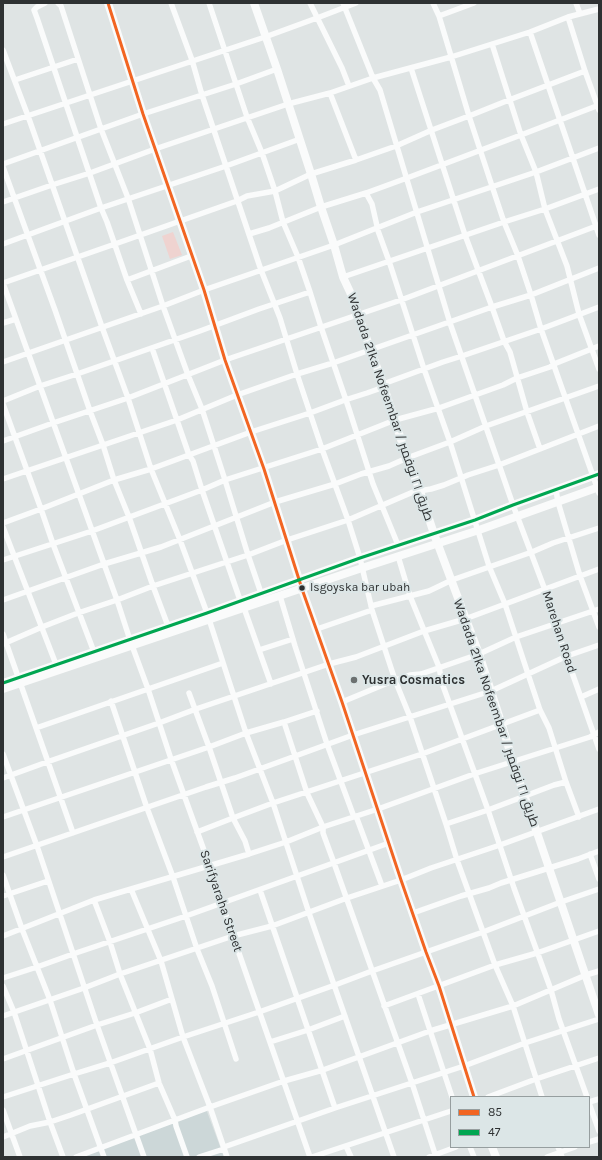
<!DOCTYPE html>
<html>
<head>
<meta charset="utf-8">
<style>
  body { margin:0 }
  #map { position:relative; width:602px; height:1160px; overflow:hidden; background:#dfe4e4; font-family:Karla,sans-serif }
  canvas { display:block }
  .frame { position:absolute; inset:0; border:4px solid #2e3132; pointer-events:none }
  .legend { position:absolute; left:450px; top:1096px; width:140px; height:52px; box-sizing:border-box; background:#dce6e7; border:1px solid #969e9f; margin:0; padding:5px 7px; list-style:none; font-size:12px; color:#2e3132 }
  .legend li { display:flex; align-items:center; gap:8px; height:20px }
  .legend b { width:20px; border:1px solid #969e9f }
</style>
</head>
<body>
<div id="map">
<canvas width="602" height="1160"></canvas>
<div class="frame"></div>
<ul class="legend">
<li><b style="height:5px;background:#f26522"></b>85</li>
<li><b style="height:5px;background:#00a651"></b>47</li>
</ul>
</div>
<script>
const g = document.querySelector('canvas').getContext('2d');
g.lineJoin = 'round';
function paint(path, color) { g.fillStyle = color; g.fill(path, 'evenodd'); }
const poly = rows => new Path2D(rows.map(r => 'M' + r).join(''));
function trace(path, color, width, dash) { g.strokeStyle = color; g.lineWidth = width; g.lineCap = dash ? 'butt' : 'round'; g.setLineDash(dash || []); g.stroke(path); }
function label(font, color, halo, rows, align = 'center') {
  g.font = font + ' Karla,Cairo,sans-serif'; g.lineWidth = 4; g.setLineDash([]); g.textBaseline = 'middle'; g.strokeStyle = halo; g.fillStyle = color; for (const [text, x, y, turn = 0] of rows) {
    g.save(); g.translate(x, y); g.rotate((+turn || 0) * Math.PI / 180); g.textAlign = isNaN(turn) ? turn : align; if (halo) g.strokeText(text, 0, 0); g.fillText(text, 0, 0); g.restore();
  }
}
const built = poly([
  [206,1109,224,1157,80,1157]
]);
const green = poly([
  [173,232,182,255,170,259,162,236]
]);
const street = poly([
  [45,3,37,7,34,10,37,18,101,208,107,222,127,280,141,314],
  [58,3,61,6,101,129,128,198,163,306,188,375,202,409,225,480,248,555,261,593],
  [171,3,192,60,202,95,261,270,280,318,297,374,322,449,348,520,360,558,372,610,395,680,410,717,446,824,457,860,495,965,513,1006,542,1097],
  [209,3,247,117,262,153,275,191,283,222,298,257,310,292,321,327,349,409,373,484,398,545],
  [310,3,342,68,349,86],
  [343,3,373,78,380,90,450,323,513,505,545,590,555,624,599,749],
  [433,3,439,16,469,116,492,186,504,222,518,256,531,295,541,329,599,493],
  [576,3,580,14],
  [439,16,474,3],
  [568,17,585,71,599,110],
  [530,32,599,235],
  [492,44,521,135,536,172,545,209,567,266,579,314,599,369],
  [3,50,28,116,102,327,128,398,151,469,180,540,207,613,228,678,246,733,273,803,309,913,394,1157],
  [411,68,465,235,492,307,504,341,510,352,527,412,540,449],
  [15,80,78,59],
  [330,93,356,160],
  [3,124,265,37,317,18,356,3],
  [3,164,143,114,236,84,277,69],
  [3,167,55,310,90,411,103,445,114,480,129,517,153,586,168,626],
  [366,193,372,204,377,226,377,228,389,261,424,369,450,442,489,566,505,604,528,674,540,710,549,728,566,782,579,817],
  [3,202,52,185,90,173,155,149,288,104,330,93,373,78,451,57,530,32,568,17,599,9],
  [249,234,269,228,321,207,366,193,407,178,521,135,599,105],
  [3,244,101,208,226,166,300,139],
  [343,277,504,222,545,209,599,189],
  [127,280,191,256],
  [3,323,16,319],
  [152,348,189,455,193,461,202,490,240,600],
  [3,362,163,306,204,290,334,245,417,212,536,172,599,148],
  [383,384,443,362,462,356,541,329,599,307],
  [3,401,40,386,77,374,200,331,259,309,310,292],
  [3,404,41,509,53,544,94,652],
  [3,441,53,423,128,398,225,360,401,300,599,225],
  [3,479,177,420,237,395,297,374,333,363,492,307,531,295,599,268],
  [556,490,558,502,580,576,599,627],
  [3,523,41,509,114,480,151,469,251,432,310,413,345,400,367,393,384,387],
  [3,527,57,667],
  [398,556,410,596,439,667,442,683,488,810,514,888,551,990,559,1019,587,1097],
  [3,560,92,531,202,490,225,480,322,449,395,420,439,408,503,385,517,378,550,367,554,364,599,346],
  [280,596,295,646,327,744,354,817],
  [3,600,104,564,161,547,275,502,335,484,361,474,389,466,407,458,450,442,486,426,599,386],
  [371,606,429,591,452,580,532,552,553,543,599,528],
  [244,608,271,684],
  [317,629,372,610],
  [3,634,73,833],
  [3,644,42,627,78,613,117,600,153,586,248,555,287,540,348,520,413,492,431,489,444,485,468,475,499,465,599,426],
  [259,650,293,639],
  [189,693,209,747,233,818,245,841,249,854],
  [581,697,599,689],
  [111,701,147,808,173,877,197,949,212,986,236,1059],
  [342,702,395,680,410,675,421,674,479,654,516,637,599,609],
  [284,722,307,793,323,827,323,833,334,863,412,1083,436,1157],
  [36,728,223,663],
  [3,754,37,846,97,1025,144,1157],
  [3,778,47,762,159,723,196,709,329,664,356,657,424,631,465,619,599,569],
  [356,816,382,886],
  [3,817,209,747,246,733,284,722,317,711],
  [446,824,488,810,554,785,566,782],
  [197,832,233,818,273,803,422,754,540,710],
  [590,854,599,879],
  [3,857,206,787,235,778,353,735,491,691,567,656,599,645],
  [3,875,22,929,50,1000,74,1074,104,1157],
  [131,889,161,961,183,1037,210,1107,227,1157],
  [260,890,335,1108],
  [3,896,48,881],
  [94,900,110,942,120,974,150,1049,159,1083,175,1120,176,1126,187,1157],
  [413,913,461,896,489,888,501,883,578,859,599,851],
  [3,936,94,900,249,854,286,842,323,827,378,809,474,774,590,737,599,732],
  [3,978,37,967,73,954,186,916,389,843],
  [3,986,14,1012,50,1122,63,1157],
  [418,994,452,1097],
  [384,1006,495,965,537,953,599,931],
  [3,1016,84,988,120,974,233,936,272,926,347,898,401,880,431,868,500,845,599,809],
  [270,1042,308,1030,345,1016],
  [3,1059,97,1025,135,1013,172,999],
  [3,1097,74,1074,110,1063,183,1037,259,1012,335,985,372,971,483,932,561,902,599,889],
  [488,1097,536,1079,599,1058],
  [589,1102,599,1099],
  [589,1103,599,1131],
  [3,1110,20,1157],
  [3,1137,30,1126,50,1122,71,1115,159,1083],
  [589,1142,599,1139],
  [346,1146,351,1157],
  [224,1147,335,1108,464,1066,525,1043,599,1019],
  [470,1147,474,1157],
  [558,1147,562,1157],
  [76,1157,210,1107,284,1081,323,1070,430,1031,513,1006,586,975,599,971],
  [199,1157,224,1149],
  [310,1157,233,936,210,867,171,759,148,689,130,640,117,600,3,283,115,244,237,201,247,196,275,191,311,174,356,160,396,146,432,130,469,116,509,100,585,71],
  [312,1157,451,1111],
  [429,1157,456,1147],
  [547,1157,575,1147]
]);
const secondary = poly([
  [108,3,143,114,204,290,225,360,264,469,302,589,342,702,401,880,426,952,439,986,474,1097],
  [254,3,277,69,311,174,321,207,334,245,343,277,350,292,383,384,407,458,420,491,434,534,479,654,502,725,513,762,599,1015],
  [3,683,207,613,360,558,475,520,513,505,599,474],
  [3,689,362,568,479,530,599,487],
  [492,1147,496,1157]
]);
const bus1 = poly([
  [108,3,143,114,204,290,225,360,264,469,302,589,342,702,401,880,426,952,439,986,474,1097]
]);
const bus2 = poly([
  [3,683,207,613,360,558,475,520,513,505,599,474]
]);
const markers = [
  [302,588,3.5,"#2e3132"],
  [354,680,4,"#6c7070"]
];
const busNames = [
  ["Isgoyska bar ubah",310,588]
];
const streetNames = [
  ["Wadada 21ka Nofeembar / طريق ٢١ نوفمبر",390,407,71],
  ["Marehan Road",559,632,72],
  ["Wadada 21ka Nofeembar / طريق ٢١ نوفمبر",496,713,71],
  ["Sarifyaraha Street",221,901,71]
];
const poiNames = [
  ["Yusra Cosmatics",362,680]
];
paint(built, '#ccd7d8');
paint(green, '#efd3d0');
trace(street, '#fafbfb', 5.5);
trace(secondary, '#fafbfb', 8);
trace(bus1, '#f26522', 3);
trace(bus2, '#00a651', 3);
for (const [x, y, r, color] of markers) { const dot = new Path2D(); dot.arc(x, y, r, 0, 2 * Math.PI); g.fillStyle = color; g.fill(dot); trace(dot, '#dce6e7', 1.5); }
label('12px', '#2e3132', '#dce6e7', busNames, 'left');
label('13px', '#2e3132', '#dce6e7', streetNames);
label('bold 13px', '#2e3132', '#dce6e7', poiNames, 'left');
</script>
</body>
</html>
